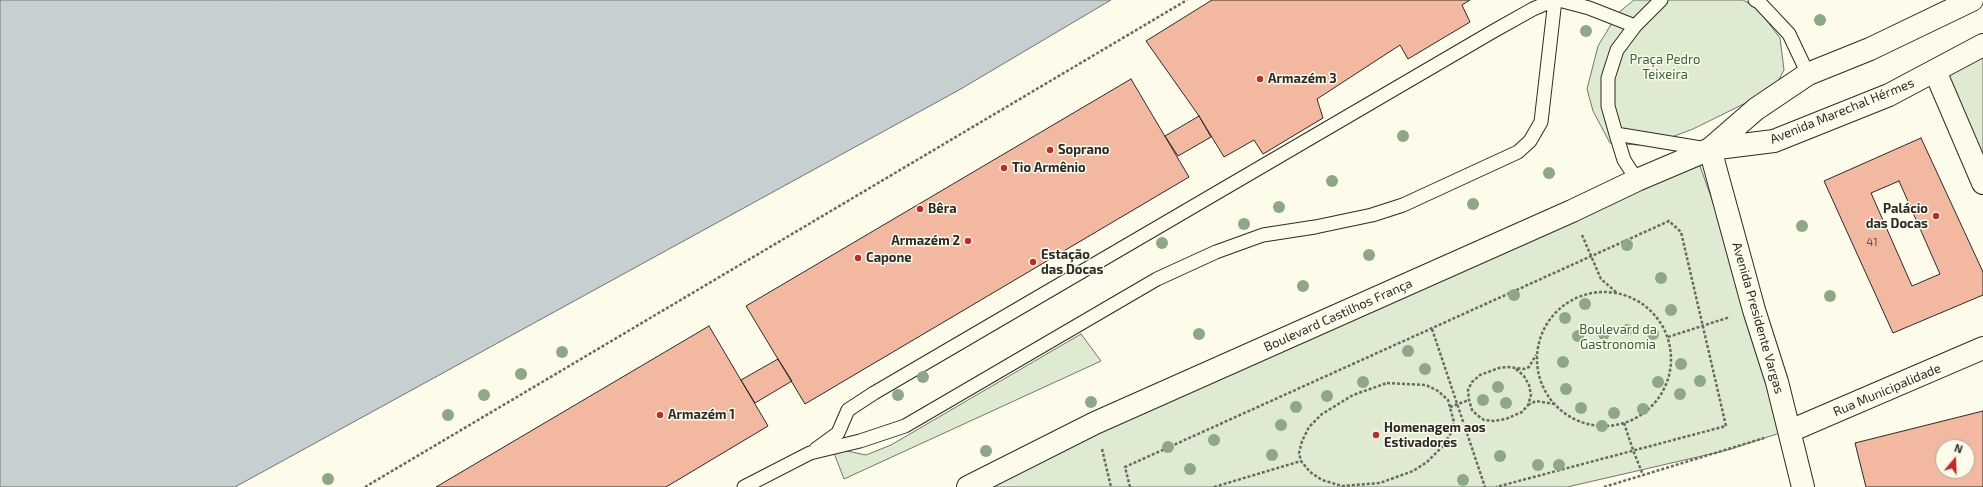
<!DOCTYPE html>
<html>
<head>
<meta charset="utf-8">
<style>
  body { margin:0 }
  #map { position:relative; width:1983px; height:487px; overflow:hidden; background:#fdfbea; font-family:"Exo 2",sans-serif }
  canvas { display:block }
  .north { position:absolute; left:1935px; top:439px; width:40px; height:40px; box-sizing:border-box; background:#fdfbea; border:1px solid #a9a89e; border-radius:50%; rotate:19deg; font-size:11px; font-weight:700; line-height:16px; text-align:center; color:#2b2b2b }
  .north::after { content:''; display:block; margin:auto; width:14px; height:18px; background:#c62828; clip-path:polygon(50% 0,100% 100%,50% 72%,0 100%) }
</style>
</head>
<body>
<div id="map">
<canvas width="1983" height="487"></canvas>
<div class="north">N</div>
</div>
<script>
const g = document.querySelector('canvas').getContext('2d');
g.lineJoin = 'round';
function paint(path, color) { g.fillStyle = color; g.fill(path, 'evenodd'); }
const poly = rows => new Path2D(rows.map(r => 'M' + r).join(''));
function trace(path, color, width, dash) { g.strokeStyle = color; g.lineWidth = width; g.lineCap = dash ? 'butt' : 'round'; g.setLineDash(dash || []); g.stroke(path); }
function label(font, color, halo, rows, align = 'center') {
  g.font = font + ' "Exo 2",sans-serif'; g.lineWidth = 3; g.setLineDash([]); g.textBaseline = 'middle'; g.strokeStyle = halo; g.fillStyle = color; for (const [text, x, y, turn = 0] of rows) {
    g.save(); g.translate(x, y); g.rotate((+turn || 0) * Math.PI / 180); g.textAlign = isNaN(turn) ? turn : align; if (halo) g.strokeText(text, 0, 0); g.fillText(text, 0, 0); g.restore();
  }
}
const green = poly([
  [1634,0,1743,0,1757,8,1780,38,1784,70,1774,89,1693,129,1669,138,1638,145,1610,143,1593,111,1587,89,1598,46,1618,13,1634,0],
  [1983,45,1983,183,1935,71,1983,45],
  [1700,166,1777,382,1783,432,1728,450,1567,487,967,487,1608,195,1700,166],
  [1081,334,1101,361,844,479,834,453,842,450,866,455,891,445,1081,334]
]);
const water = poly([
  [0,0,1111,0,959,90,235,487,0,487,0,0]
]);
const building = poly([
  [1212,0,1470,0,1462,5,1470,22,1408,59,1400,45,1317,99,1323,118,1263,154,1254,140,1224,157,1199,116,1146,41,1212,0],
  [1131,79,1189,177,805,404,746,306,1131,79],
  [1199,116,1211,137,1178,156,1165,136,1199,116],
  [1921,138,1983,272,1983,295,1893,333,1824,181,1921,138],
  [1899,181,1940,274,1912,286,1871,193,1899,181],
  [709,326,768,426,666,487,436,487,709,326],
  [778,359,792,381,755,403,741,380,778,359],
  [1983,411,1983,487,1866,487,1855,443,1983,411],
  [1943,447,1967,447,1967,471,1943,471,1943,447]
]);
const path = poly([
  [1582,235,1601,279,1617,293],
  '1537 359a67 67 0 1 1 134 0a67 67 0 1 1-134 0Z',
  [1432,329,1485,487],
  [1668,337,1730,317],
  [1516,369,1524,376,1529,385,1531,395,1528,405,1522,412,1506,419,1494,421,1484,420,1477,415,1472,410,1469,400,1468,390,1472,382,1480,375,1499,368,1508,367,1524,369,1529,367,1536,355],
  [1387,383,1426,385,1438,391,1448,400,1454,422,1451,433,1442,447,1427,462,1413,471,1380,483,1342,486,1322,480,1310,472,1301,461,1299,453,1302,441,1309,427,1322,414,1353,395,1387,383],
  [1528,405,1536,401,1555,404],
  [1450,407,1469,400],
  [1624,423,1633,450,1643,475],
  [1102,449,1111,487],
  [365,487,1187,0],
  [1130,487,1125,467,1669,221,1681,232,1726,426,1496,487],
  [1214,487,1301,461],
  [1604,487,1764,438]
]);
const service = poly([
  [1559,0,1589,8,1635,26],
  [1755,0,1759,2,1789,34,1808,74],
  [1616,134,1707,149],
  [1637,180,1624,160,1616,134,1608,106,1608,78,1617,50,1635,26,1661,0],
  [816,449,838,433,848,410,874,393,1492,32,1533,9,1554,0],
  [744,487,810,453,860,441,905,426,1157,279,1216,252,1263,235,1315,227,1372,215,1403,205,1518,152,1530,141,1541,122,1555,0]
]);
const minor = poly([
  [1935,71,1983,183],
  [1790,431,1983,348]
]);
const secondary = poly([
  [968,487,1095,423,1572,211,1637,180,1710,149]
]);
const primary = poly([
  [1710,149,1754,310,1777,382,1803,487],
  [1710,149,1756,109,1808,74,1870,49,1972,0],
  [1710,149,1774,141,1889,95,1983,45]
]);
const trees = [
  [1820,20],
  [1586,31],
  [1403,136],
  [1549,173],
  [1332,181],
  [1473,204],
  [1279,207],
  [1244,224],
  [1802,226],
  [1162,243],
  [1627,245],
  [1369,255],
  [1661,278],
  [1303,286],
  [1514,295],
  [1830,296],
  [1585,304],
  [1671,310],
  [1565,318],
  [1627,330],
  [1199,334],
  [1604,334],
  [1653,334],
  [1578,336],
  [1408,351],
  [562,352],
  [1563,362],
  [1681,364],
  [1425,369],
  [521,374],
  [923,377],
  [1700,381],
  [1363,382],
  [1658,382],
  [1498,387],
  [1566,389],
  [1680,394],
  [484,395],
  [898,395],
  [1327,396],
  [1483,400],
  [1091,402],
  [1506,403],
  [1296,407],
  [1581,408],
  [1643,409],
  [1614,413],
  [448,415],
  [1281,425],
  [1602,426],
  [1214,440],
  [1168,447],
  [986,451],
  [1272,455],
  [1500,456],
  [1538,465],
  [1559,465],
  [1190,469],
  [328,479],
  [1463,480]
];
const markers = [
  [1260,79,4,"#c62828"],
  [1050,150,4,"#c62828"],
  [1004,168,4,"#c62828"],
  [920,209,4,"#c62828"],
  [1936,216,4,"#c62828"],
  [968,241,4,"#c62828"],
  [858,258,4,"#c62828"],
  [1033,262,4,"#c62828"],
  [660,415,4,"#c62828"],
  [1376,435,4,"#c62828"]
];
const numberNames = [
  ["41",1872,242]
];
const parkNames = [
  ["Praça Pedro",1665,60],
  ["Teixeira",1665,75],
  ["Boulevard da",1618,330],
  ["Gastronomia",1618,345]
];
const poiNames = [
  ["Armazém 3",1268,79],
  ["Soprano",1058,150],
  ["Tio Armênio",1012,168],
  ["Bêra",928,209],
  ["Palácio",1928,209,"right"],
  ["das Docas",1928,224,"right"],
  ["Armazém 2",960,241,"right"],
  ["Estação",1041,255],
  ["das Docas",1041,270],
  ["Capone",866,258],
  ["Armazém 1",668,415],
  ["Homenagem aos",1384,428],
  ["Estivadores",1384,443]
];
const streetNames = [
  ["Avenida Marechal Hérmes",1842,111,-22],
  ["Boulevard Castilhos França",1338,315,-24],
  ["Avenida Presidente Vargas",1758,318,74],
  ["Rua Municipalidade",1887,390,-23]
];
paint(green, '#deebd1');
trace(green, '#74746e', 1);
paint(water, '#c7d0d0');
trace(water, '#74746e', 1);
paint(building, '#f2b8a0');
trace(building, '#2b2b2b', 1);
trace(service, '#2b2b2b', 15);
trace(minor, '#2b2b2b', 24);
trace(secondary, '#2b2b2b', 24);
trace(primary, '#2b2b2b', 24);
trace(path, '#6a6964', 2.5, [3, 2]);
trace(service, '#fdfbea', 13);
trace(minor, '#fdfbea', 22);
trace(secondary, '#fdfbea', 22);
trace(primary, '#fdfbea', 22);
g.fillStyle = '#8ea78a';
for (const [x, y] of trees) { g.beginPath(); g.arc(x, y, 6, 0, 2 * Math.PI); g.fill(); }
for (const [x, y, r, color] of markers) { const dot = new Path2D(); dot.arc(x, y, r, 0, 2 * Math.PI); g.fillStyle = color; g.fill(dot); trace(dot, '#fdfbea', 1.5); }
label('11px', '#5d4e48', null, numberNames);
label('13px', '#34623c', '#fdfbea', parkNames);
label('bold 13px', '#2b2b2b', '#fdfbea', poiNames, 'left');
label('13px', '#2b2b2b', '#fdfbea', streetNames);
</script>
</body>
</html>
